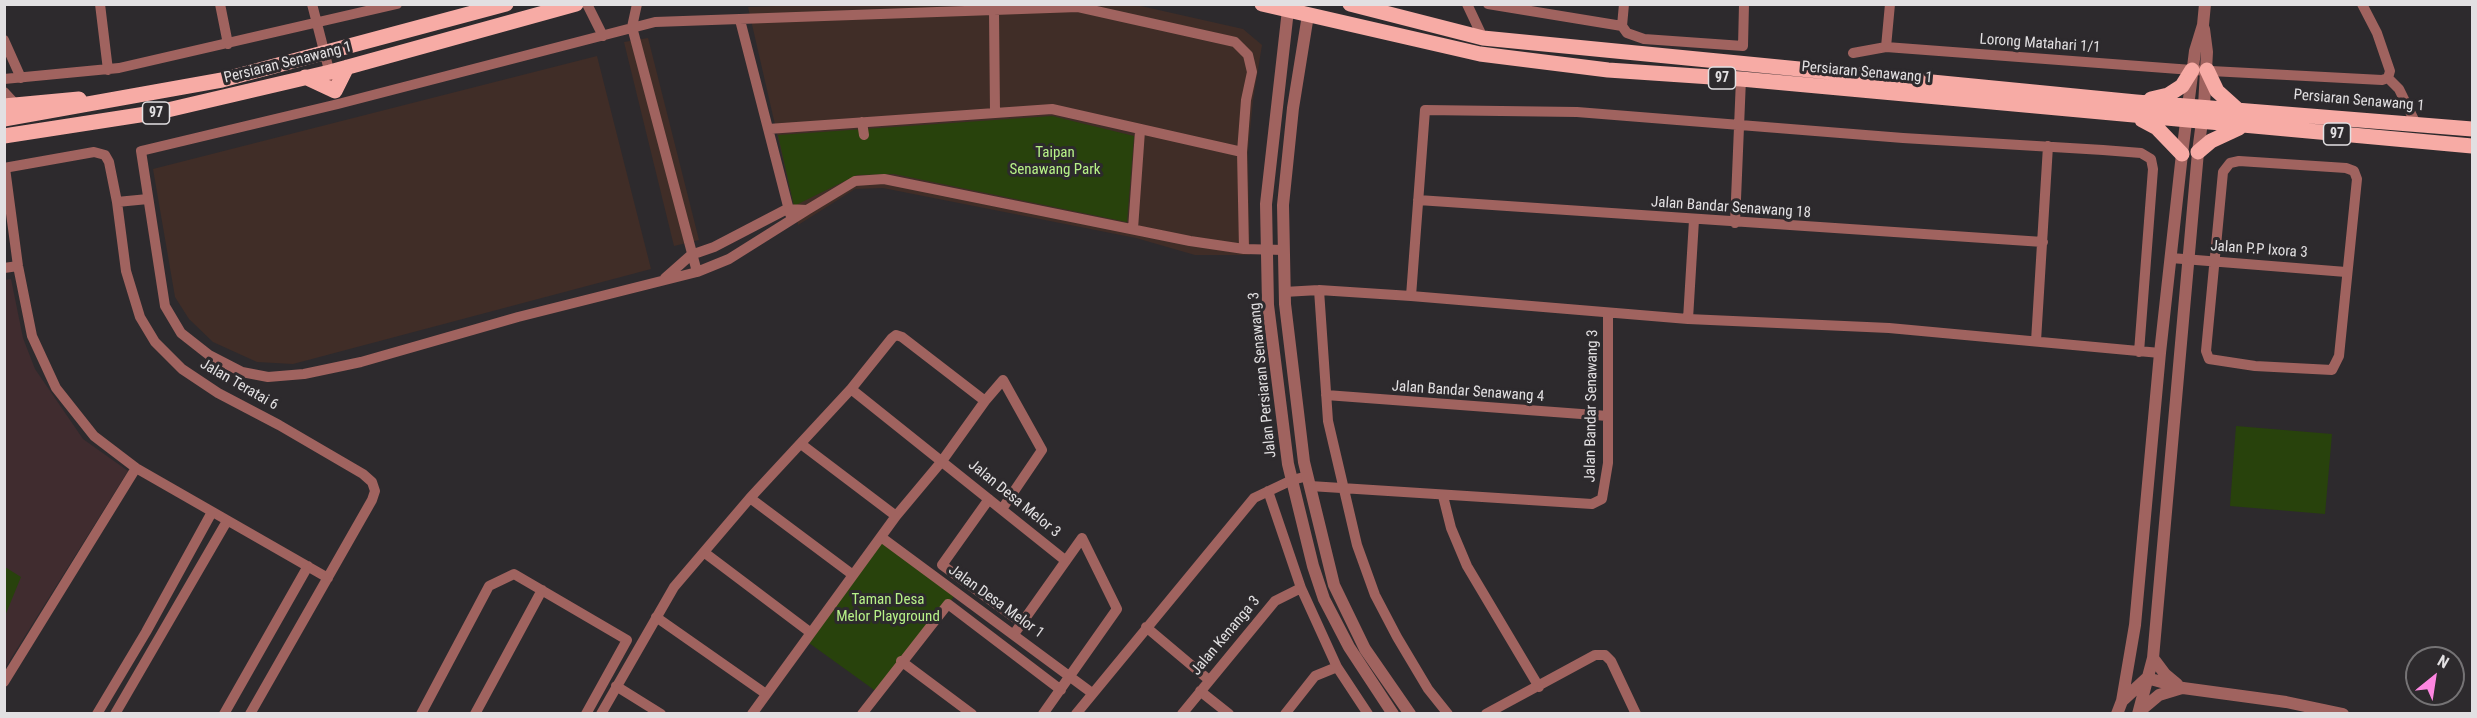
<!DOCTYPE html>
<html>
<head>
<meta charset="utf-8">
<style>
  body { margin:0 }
  #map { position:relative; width:2477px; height:718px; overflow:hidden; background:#2d2a2d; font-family:"Roboto Condensed",sans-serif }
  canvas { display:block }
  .frame { position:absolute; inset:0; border:6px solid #e2e0e2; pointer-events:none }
  .north { position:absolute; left:2405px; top:646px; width:60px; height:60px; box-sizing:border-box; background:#2d2a2d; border:2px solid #757375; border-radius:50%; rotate:30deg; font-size:16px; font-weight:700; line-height:24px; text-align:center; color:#e2e0e2 }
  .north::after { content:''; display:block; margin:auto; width:21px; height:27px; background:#fe86e1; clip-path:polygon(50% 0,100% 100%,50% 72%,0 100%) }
</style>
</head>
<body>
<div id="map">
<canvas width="2477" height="718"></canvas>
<div class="frame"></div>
<div class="north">N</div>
</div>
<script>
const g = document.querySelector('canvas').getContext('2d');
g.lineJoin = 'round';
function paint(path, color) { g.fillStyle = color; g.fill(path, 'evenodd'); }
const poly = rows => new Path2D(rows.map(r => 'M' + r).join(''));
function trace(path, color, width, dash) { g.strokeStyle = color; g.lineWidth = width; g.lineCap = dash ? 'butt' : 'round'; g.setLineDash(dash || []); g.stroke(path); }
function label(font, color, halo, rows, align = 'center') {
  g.font = font + ' "Roboto Condensed",sans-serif'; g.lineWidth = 6; g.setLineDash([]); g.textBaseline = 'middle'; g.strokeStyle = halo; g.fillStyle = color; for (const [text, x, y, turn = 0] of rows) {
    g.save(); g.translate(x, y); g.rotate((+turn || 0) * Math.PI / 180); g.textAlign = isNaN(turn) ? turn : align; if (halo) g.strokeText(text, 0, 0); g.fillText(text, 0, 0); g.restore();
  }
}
const commercial = poly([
  [829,4,1132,4,1243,29,1262,45,1253,100,1248,152,1250,255,1195,255,1136,238,883,188,855,189,798,225,748,7],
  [648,38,699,240,674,246,624,42],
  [597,56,651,269,293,364,257,362,213,342,189,319,175,297,153,169]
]);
const education = poly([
  [11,279,23,338,35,369,83,439,128,471,5,668,4,280]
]);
const green = poly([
  [1052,116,1134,136,1127,222,894,174,857,175,794,206,778,135],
  [2236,426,2332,434,2325,514,2230,506],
  [882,540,956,594,877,692,809,643],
  [5,567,21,577,5,616]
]);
const minor = poly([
  [100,4,108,70],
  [220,4,228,44],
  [312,4,331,78],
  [587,4,603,36],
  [637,4,632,27,697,272],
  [1467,4,1483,38],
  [1488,4,1622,26,1627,33,1644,39,1743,46,1744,4],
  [2362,4,2377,33,2390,71,2388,78],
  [994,11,995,113],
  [740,20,790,214],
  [1622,26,1624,4],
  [4,40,21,78],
  [1886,47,1890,4],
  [1853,53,1886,47,2192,70,2382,80,2388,78],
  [2388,78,2399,89,2416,124],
  [4,79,119,68,397,4],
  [4,92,16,105],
  [862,122,864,135],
  [768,129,1052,109,1242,152],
  [2239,161,2346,168,2354,171,2357,179,2339,356,2332,370,2255,366,2209,359,2206,351,2223,172,2230,163,2239,161],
  [4,168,94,152,105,155,109,162,117,202,126,271,140,317,155,342,182,369,218,393,279,425,363,474,372,482,375,491,372,500,250,714],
  [5,168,18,266,32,336,56,388,94,436,136,468,328,578],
  [1418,200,2043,242],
  [117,202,148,199],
  [807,210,729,259,697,272,518,317,361,362,304,374,268,377,242,372,209,355,181,333,165,306,141,151,338,104,655,22,1078,7,1235,42,1248,55,1252,72,1246,100,1242,152,1244,249],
  [1735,223,1741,79],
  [1133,229,1140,131],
  [2171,258,2346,272],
  [4,268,18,266],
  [665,278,691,255,714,247,787,209,807,210,855,181,884,179,1190,241,1244,249,1284,250],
  [1319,290,1328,421,1357,545,1375,595,1397,637,1428,689,1448,714],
  [1284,292,1319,290,1411,296,1688,319,1889,328,2160,353],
  [1411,296,1425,110,1577,112,1903,138,2103,150,2141,153,2151,159,2153,169,2139,352],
  [1688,319,1694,220],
  [2036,341,2048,146],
  [851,389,1066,561],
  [1326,395,1608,416],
  [801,444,896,516],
  [1310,486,1592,504,1602,499,1608,463,1608,313],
  [1268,491,1301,588,1337,667,1368,714],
  [1443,496,1451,528,1467,566,1539,687],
  [750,498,853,575],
  [989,499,942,565,1022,623],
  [881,537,1092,693],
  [705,553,811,633],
  [656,617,766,694],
  [1146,627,1209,680],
  [1014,634,1082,538,1117,609,1043,714],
  [901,661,972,714],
  [4,682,136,468],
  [616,686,661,714],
  [1200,691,1229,714],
  [97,714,146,632,212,512],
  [115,714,227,521],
  [224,714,308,566],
  [421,714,489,586,514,574,627,640,586,714],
  [475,714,542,590],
  [601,714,674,587,750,498,851,389,892,338,896,335,902,337,985,401],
  [752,714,896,516,942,461,985,401,1003,380,1042,450,1002,509],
  [862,714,948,604,1061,690],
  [1076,714,1254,498,1292,480,1308,476],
  [1182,714,1275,601,1301,588],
  [1285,714,1315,676,1337,667],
  [1486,714,1595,655,1605,655,1611,661,1636,714]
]);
const tertiary = poly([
  [1288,10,1266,204,1268,305,1288,464,1313,566,1324,599,1349,647,1393,714],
  [1308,15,1293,108,1283,205,1285,304,1304,462,1334,585,1365,649,1410,714],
  [2153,658,2165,674,2177,684],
  [2122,701,2147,678,2183,688,2286,702,2343,714],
  [2140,711,2159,695,2182,688],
  [2117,714,2122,701,2135,625,2160,353,2182,154,2195,51,2203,25,2205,4],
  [2138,714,2153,658,2198,152,2204,106,2207,52,2204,29]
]);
const primary = poly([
  [1262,4,1480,54,1608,70,1741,79,2472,146],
  [1350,4,1483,38,2136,102,2472,129],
  [2207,70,2217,91,2237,109],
  [305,77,335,91,347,67],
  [2151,99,2168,95,2182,86,2192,70],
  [4,106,79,99],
  [4,119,222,80,506,4],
  [2142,120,2157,128,2182,154],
  [4,136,159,112,330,72,576,4],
  [2198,152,2211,141,2239,128]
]);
const shields = [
  [1722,78,27],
  [156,113,27],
  [2337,134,27]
];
const shieldNames = [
  ["97",1722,78],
  ["97",156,113],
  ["97",2337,134]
];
const streetNames = [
  ["Lorong Matahari 1/1",2040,44,4],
  ["Persiaran Senawang 1",288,63,-14],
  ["Persiaran Senawang 1",1867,73,5],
  ["Persiaran Senawang 1",2359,101,5],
  ["Jalan Bandar Senawang 18",1731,208,4],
  ["Jalan P.P Ixora 3",2259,250,4],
  ["Jalan Persiaran Senawang 3",1263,375,-96],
  ["Jalan Teratai 6",239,385,30],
  ["Jalan Bandar Senawang 4",1468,392,4],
  ["Jalan Bandar Senawang 3",1592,406,-89],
  ["Jalan Desa Melor 3",1014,499,39],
  ["Jalan Desa Melor 1",996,602,36],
  ["Jalan Kenanga 3",1226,636,-50]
];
const parkNames = [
  ["Taipan",1055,153],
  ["Senawang Park",1055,170],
  ["Taman Desa",888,600],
  ["Melor Playground",888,617]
];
paint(commercial, '#402d27');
paint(education, '#402c2f');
paint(green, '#28420c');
trace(minor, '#a0635f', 10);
trace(tertiary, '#a0635f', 12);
trace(primary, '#f7aba5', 15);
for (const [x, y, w] of shields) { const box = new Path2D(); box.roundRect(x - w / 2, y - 11, w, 22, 4.5); g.fillStyle = '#2d2a2d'; g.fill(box); trace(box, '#e2e0e2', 1.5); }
label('bold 14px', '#e2e0e2', null, shieldNames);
label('15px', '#e2e0e2', '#2d2a2d', streetNames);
label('15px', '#b7f188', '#2d2a2d', parkNames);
</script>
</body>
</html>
